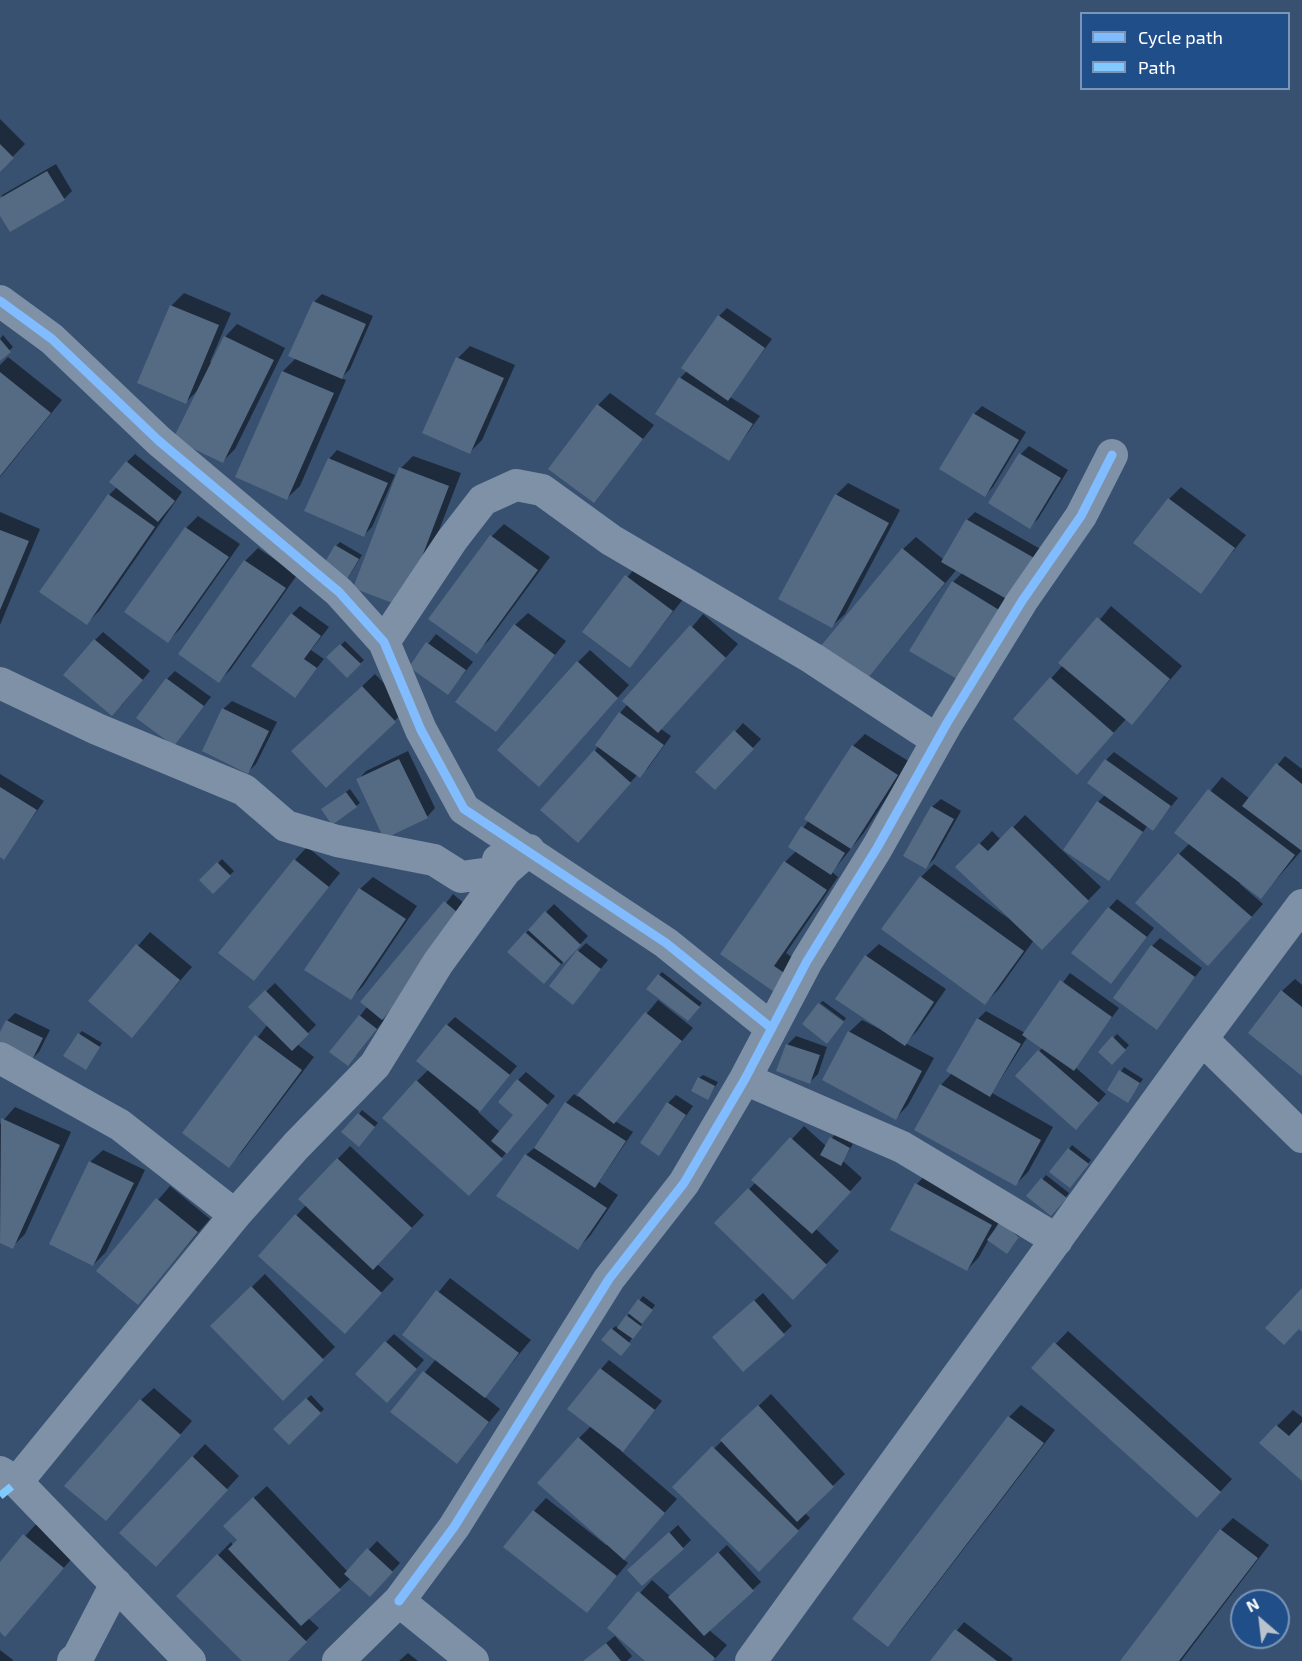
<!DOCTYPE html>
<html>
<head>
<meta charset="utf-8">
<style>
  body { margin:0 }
  #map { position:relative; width:1302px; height:1661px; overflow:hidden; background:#385171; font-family:"Exo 2",sans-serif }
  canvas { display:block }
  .legend { position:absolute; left:1080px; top:12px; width:210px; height:78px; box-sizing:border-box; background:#204e89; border:2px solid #7995b8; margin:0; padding:8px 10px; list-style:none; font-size:18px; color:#fff }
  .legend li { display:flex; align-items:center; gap:12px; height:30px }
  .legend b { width:30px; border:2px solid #7995b8 }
  .north { position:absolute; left:1230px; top:1589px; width:60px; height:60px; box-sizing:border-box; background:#204e89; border:2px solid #7995b8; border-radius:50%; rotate:332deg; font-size:16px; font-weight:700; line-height:24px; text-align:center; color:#fff }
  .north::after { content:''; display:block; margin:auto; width:21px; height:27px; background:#b9c2cd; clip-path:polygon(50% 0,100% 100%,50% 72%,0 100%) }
</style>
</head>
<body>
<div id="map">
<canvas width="1302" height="1661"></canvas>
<ul class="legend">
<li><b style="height:8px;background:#80bcff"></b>Cycle path</li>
<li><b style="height:8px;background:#80caff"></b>Path</li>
</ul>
<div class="north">N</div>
</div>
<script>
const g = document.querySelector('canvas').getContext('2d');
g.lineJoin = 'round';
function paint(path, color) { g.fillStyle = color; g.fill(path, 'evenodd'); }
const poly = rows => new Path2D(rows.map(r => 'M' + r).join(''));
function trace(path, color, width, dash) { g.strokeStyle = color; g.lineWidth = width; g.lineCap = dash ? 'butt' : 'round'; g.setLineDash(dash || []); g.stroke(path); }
const shadow = poly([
  [0,119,25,144,0,170],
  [56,164,72,191,64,199,0,213,2,195],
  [184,293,231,313,210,362,212,363,225,337,237,324,285,348,235,449,223,461,199,389,186,402,171,306],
  [322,294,373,316,350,369,341,378,346,380,300,486,287,498,283,371,296,358,314,302],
  [727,308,772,339,730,397,760,416,729,459,680,378,687,371,719,316],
  [3,335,13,347,0,359,0,339],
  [470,346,515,365,482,440,470,452,458,358],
  [8,357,62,400,0,477,0,365],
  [610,393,654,425,594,501,598,405],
  [982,406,1026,432,993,487,985,495,974,414],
  [1029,446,1068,470,1038,519,1029,527,990,503,1021,454],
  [337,450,395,475,372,527,364,535,329,459],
  [135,454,182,492,100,610,87,623,109,495,117,487,127,462],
  [413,456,461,473,415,593,401,468],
  [848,483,900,510,845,614,832,626,836,495],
  [1181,487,1246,535,1201,592,1169,499],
  [0,512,40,529,0,625],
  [975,512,1044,551,974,668,953,582,963,572,957,569,876,668,903,549,916,537,944,560,967,520],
  [198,516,240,544,180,629,168,641,186,528],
  [504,524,550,557,489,640,476,652,492,536],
  [340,542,362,555,346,581,336,546],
  [258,548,297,575,231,669,219,681,180,654,245,561],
  [639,563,684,598,630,666,584,631],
  [300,606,329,627,311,650,324,659,294,696,292,614],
  [1111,606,1182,666,1144,710,1127,718,1077,773,1015,719,1063,665],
  [528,613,566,641,496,730,515,625],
  [703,614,738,644,661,729,671,736,648,768,639,776,637,775,586,832,595,751,620,713],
  [103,632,150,671,121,706,95,640],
  [436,634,473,662,448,693,411,666],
  [345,641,364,660,347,676,328,657],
  [590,650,629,685,551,772,578,662],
  [175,671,211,697,174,744,167,679],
  [375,674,408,708,326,786,306,739],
  [232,701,277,722,256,764,248,772,223,709],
  [743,723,761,739,723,780,735,732],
  [865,734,910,762,863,834,832,872,838,877,786,953,800,963,789,979,722,953,786,861,796,851,790,846,809,820,853,746],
  [408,751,435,808,427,817,358,780,366,771],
  [1114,752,1178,798,1153,829,1148,825,1109,879,1098,802,1105,795,1106,760],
  [1285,756,1302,769,1302,850,1261,897,1241,882,1240,884,1263,904,1220,952,1179,854,1190,843,1177,832,1222,777,1250,799],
  [0,774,44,801,4,858,0,856],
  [350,789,360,803,356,806,327,806],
  [941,799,961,811,934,859,926,867,932,807],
  [1025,815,1101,887,1042,948,1034,940,998,990,985,1003,883,929,921,877,934,864,1009,919,957,867,992,831,1001,840],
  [307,847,340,873,254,979,295,860],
  [222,859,234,871,213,892,201,880],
  [373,877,417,906,363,986,351,998,360,889],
  [453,894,472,910,381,1018,384,1020,356,1056,360,1016],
  [1117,899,1154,928,1119,973,1109,908],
  [554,904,588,936,552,974,526,933],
  [150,932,192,967,132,1036,90,1001],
  [1160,938,1202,968,1156,1028,1152,946],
  [586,943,608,960,573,1003,578,951],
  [879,944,946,989,917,1031,905,1043,934,1058,908,1105,896,1118,849,1032,862,1020,878,1028,879,1026,866,956],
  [662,972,702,1003,692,1016,659,975],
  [1070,973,1119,1008,1075,1067,1106,1094,1084,1119,1017,1076,1043,1047,1028,1036,992,1093,1053,1127,1028,1172,1016,1184,941,1085,952,1073,978,1019,986,1011,1025,1033],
  [1295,979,1302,985,1302,1074,1282,991],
  [275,983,316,1025,297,1044,314,1057,241,1153,229,1166,184,1132,268,1024,250,1007],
  [658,1000,693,1028,615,1121,633,1132,599,1182,618,1195,590,1236,578,1248,498,1196,526,1155,540,1143,566,1103,574,1094,578,1097],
  [823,1001,846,1018,844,1021,820,1003],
  [15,1013,50,1030,39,1052,30,1061,0,1035,7,1021],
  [455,1017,517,1066,478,1112,501,1133,516,1115,518,1080,526,1072,555,1096,481,1182,417,1081,428,1070,447,1025],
  [82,1031,102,1043,89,1064,79,1034],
  [1117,1034,1129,1045,1112,1063,1100,1052],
  [796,1036,827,1047,818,1074,810,1082,778,1071,788,1044],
  [1124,1067,1143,1079,1128,1101,1109,1090],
  [703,1075,718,1082,708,1098,699,1078],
  [676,1095,693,1106,659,1154,668,1103],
  [15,1107,71,1132,25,1234,12,1247,0,1241,0,1124],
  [362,1110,378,1123,358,1145,359,1114],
  [804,1126,826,1146,835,1134,853,1144,843,1161,862,1178,816,1229,839,1251,793,1298,716,1223,756,1182,754,1180],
  [1072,1145,1091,1160,1074,1182,1069,1149],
  [350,1146,424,1215,377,1264,394,1279,357,1319,260,1256,306,1205,300,1199],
  [103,1150,145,1170,106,1252,93,1265,90,1162],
  [929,1171,1004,1212,995,1229,1001,1223,1022,1232,1011,1248,989,1239,979,1257,967,1270,917,1184],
  [1046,1175,1069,1193,1055,1211,1029,1196],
  [170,1186,210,1219,138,1303,98,1270],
  [265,1274,335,1347,283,1398,212,1326],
  [450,1278,531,1340,484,1396,500,1409,457,1462,392,1412,436,1359,404,1335],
  [763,1293,792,1326,743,1370,722,1329],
  [643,1296,655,1305,624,1350,612,1329,616,1326,618,1328],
  [1068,1331,1232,1479,1210,1503,1033,1368],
  [394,1334,424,1360,395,1393,386,1342],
  [609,1360,662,1401,621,1451,677,1499,623,1559,628,1563,587,1611,534,1511,546,1498,606,1545,608,1543,579,1438,591,1426,601,1369],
  [154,1388,192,1421,118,1507,141,1400],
  [771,1394,845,1474,805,1513,810,1518,759,1570,674,1487],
  [311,1395,324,1409,289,1443,275,1429],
  [1021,1405,1055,1430,900,1632,888,1645,1009,1417],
  [1293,1410,1302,1417,1302,1479,1277,1426],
  [205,1444,239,1476,168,1553,121,1533],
  [267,1486,348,1572,377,1541,400,1563,378,1587,351,1578,308,1618,319,1628,286,1661,244,1661,178,1596,231,1542,233,1545,239,1540,237,1513],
  [1233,1518,1269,1545,1181,1661,1121,1661,1221,1530],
  [37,1523,75,1555,5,1635,0,1630,0,1564],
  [678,1525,691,1540,683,1548,637,1562],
  [727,1545,761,1582,709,1630,727,1645,713,1661,647,1661,609,1627,652,1580,671,1597],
  [964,1622,1013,1659,1011,1661,932,1661],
  [615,1636,632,1656,627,1661,584,1661],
  [0,1650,13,1660,13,1661,0,1661],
  [408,1653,418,1661,399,1661]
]);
const building = poly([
  [0,144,14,158,0,172],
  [47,171,65,200,10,232,0,216,0,198],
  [313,301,366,324,342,379,288,356],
  [170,305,219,325,186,404,137,383],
  [718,315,765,348,728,401,681,368],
  [224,336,274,360,223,463,173,439],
  [0,339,11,352,0,361],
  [456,357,504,378,470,454,422,433],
  [282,371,334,393,287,500,235,477],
  [0,372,51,413,0,476],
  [679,377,753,424,729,461,655,414],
  [597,404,643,439,594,503,548,469],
  [973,413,1019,440,985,497,939,469],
  [1019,453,1061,478,1030,529,988,503],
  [328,458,388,483,364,537,304,511],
  [126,461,175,501,158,522,109,482],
  [399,467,449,486,403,607,353,588],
  [108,494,155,527,87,625,39,592],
  [835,494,889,523,832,628,778,599],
  [1168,498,1235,548,1201,594,1133,543],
  [966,519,1036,559,1012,602,941,562],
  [185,527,229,557,168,643,124,612],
  [0,530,29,541,0,610],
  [490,535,538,570,477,654,428,619],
  [335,545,359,559,343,586,319,572],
  [902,548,945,583,864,683,820,647],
  [244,560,286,588,219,683,178,654],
  [625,575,673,611,630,668,582,632],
  [952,581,1004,613,962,682,909,651],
  [291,613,321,636,304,659,317,668,295,698,251,666],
  [1097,617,1170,679,1132,725,1058,663],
  [514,624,555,655,496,732,455,702],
  [690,625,726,658,658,733,622,701],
  [94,639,143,680,112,716,63,675],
  [426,642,466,670,448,695,409,667],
  [340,644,361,664,347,678,326,657],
  [577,661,618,698,539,787,497,750],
  [1050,677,1114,733,1077,775,1013,719],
  [166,678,204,706,174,746,136,718],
  [362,686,396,722,326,788,291,751],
  [222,708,269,731,248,774,202,751],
  [619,712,664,745,640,778,595,745],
  [734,730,754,749,715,790,695,772],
  [852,745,898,775,851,849,804,819],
  [594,750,631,783,578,843,540,810],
  [399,759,428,818,384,839,356,779],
  [1105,759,1171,806,1153,831,1087,783],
  [1276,763,1302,784,1302,851,1242,806],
  [0,787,37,810,4,860,0,857],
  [1208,789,1295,855,1261,899,1174,833],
  [346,792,357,807,332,825,321,809],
  [1097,801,1143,832,1109,881,1063,850],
  [931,806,954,819,926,869,903,856],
  [801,826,845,853,831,875,788,847],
  [1012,826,1089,901,1042,950,955,867,979,843,988,851],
  [1178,853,1252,917,1208,966,1135,903],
  [294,859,329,887,254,981,218,953],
  [784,861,827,890,774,966,789,976,777,994,720,954],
  [217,862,231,876,213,894,199,880],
  [920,876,1024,951,985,1005,881,929],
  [359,888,406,919,351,1000,304,970],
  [444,901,465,919,382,1020,360,1002],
  [1108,907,1147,937,1111,984,1071,953],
  [545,911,581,945,564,963,528,930],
  [525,932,561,964,544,984,507,952],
  [136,944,180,980,132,1038,88,1001],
  [1151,945,1195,977,1157,1030,1113,998],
  [577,950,601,969,573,1005,549,986],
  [865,955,934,1002,905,1046,835,999],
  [658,974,700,1007,688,1021,646,989],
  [1060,980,1112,1017,1074,1071,1022,1035],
  [265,990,309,1034,292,1051,248,1007],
  [1281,990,1302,1007,1302,1076,1248,1033],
  [818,1003,844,1022,827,1044,802,1024],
  [645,1012,682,1041,614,1124,577,1095],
  [359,1015,377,1029,348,1066,329,1052],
  [977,1018,1021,1044,990,1097,946,1071],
  [6,1020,43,1038,31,1062,0,1047,0,1032],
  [446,1024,510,1075,480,1112,416,1061],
  [848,1031,922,1071,896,1120,822,1080],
  [78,1033,100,1047,86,1070,63,1056],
  [255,1035,302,1070,229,1168,182,1133],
  [1112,1036,1126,1050,1112,1065,1098,1052],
  [786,1044,820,1055,810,1084,776,1071],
  [1038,1050,1099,1103,1076,1130,1015,1076],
  [1119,1070,1140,1083,1128,1103,1107,1090],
  [698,1077,715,1086,708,1100,691,1091],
  [517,1079,548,1105,507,1154,491,1141,513,1115,498,1102],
  [416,1080,503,1159,469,1196,382,1118],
  [940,1084,1041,1140,1016,1186,914,1130],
  [565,1102,626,1141,595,1188,534,1148],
  [667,1102,686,1115,659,1156,640,1143],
  [358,1113,375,1127,359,1147,341,1132],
  [1,1118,60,1145,13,1249,0,1243],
  [790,1137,851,1192,812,1234,751,1180],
  [830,1137,850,1148,841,1166,820,1155],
  [1068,1148,1089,1164,1070,1188,1049,1172],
  [525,1154,607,1208,578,1250,496,1196],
  [337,1158,412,1228,373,1270,298,1199],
  [89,1161,134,1183,93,1266,49,1244],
  [1041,1178,1067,1198,1051,1216,1026,1196],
  [915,1183,992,1225,967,1271,890,1230],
  [748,1188,827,1265,793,1300,714,1223],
  [156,1198,198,1232,138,1305,96,1271],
  [295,1214,382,1293,345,1334,258,1256],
  [1000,1222,1019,1237,1007,1254,987,1240],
  [251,1286,324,1360,283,1401,210,1326],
  [1302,1288,1302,1332,1299,1329,1284,1345,1265,1328],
  [436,1290,519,1353,485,1398,402,1335],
  [638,1299,653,1310,642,1324,628,1313],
  [754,1300,785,1335,743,1372,712,1337],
  [626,1315,642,1327,633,1339,617,1328],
  [611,1328,631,1344,621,1356,601,1340],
  [385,1341,417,1369,387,1403,355,1374],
  [1054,1342,1221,1492,1197,1518,1031,1368],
  [600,1368,655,1410,623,1452,567,1409],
  [423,1371,489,1422,457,1464,390,1412],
  [306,1398,321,1413,289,1445,273,1429],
  [140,1399,181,1435,106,1521,64,1486],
  [758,1405,834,1487,797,1522,720,1440],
  [1008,1416,1044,1443,888,1647,852,1619],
  [1302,1422,1302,1481,1259,1443,1276,1425,1289,1436],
  [578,1437,665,1513,624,1560,537,1483],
  [712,1446,799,1531,759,1572,672,1487],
  [192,1456,228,1490,156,1567,119,1533],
  [253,1497,341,1590,301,1626,228,1549,237,1540,223,1526],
  [533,1510,617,1576,587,1613,503,1547],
  [1220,1529,1258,1558,1179,1661,1120,1661],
  [669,1532,684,1549,642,1586,627,1570],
  [23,1534,64,1568,5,1637,0,1632,0,1562],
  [367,1548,393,1572,370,1597,344,1574],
  [718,1552,754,1591,704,1636,668,1597],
  [217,1554,307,1642,288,1661,242,1661,176,1596],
  [638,1591,715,1658,713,1661,645,1661,607,1628],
  [955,1629,997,1661,930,1661],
  [606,1643,621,1661,583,1661]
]);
const street = poly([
  [0,301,52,339,159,441,339,592,384,642,421,730,464,809,666,943,770,1027],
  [384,642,452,540,483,500,516,485,542,490,611,540,812,658,937,740],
  [0,683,97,729,244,790,286,826,337,841,434,860,461,877,505,871,498,860],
  [1202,1039,1302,905],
  [0,1058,120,1125,235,1215],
  [745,1079,902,1147,1057,1240],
  [0,1472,17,1482,190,1661],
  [17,1482,235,1215,296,1146,375,1065,438,963,505,871,529,850],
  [399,1601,454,1527,609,1279,684,1183,745,1079,807,961,877,848,947,723,1022,601,1081,516,1112,455],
  [73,1661,78,1657,116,1584],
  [338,1661,399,1601,473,1661],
  [751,1661,1202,1039,1302,1137]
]);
const quiet = poly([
  [0,1496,17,1482]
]);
const cycleway = poly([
  [0,301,52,339,159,441,339,592,384,642,421,730,464,809,666,943,770,1027],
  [399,1601,454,1527,609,1279,684,1183,745,1079,807,961,877,848,947,723,1022,601,1081,516,1112,455]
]);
paint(shadow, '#0007');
paint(building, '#556a83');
trace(street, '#7f91a6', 32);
trace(quiet, '#80caff', 8, [15, 8]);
trace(cycleway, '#80bcff', 9);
</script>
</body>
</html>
